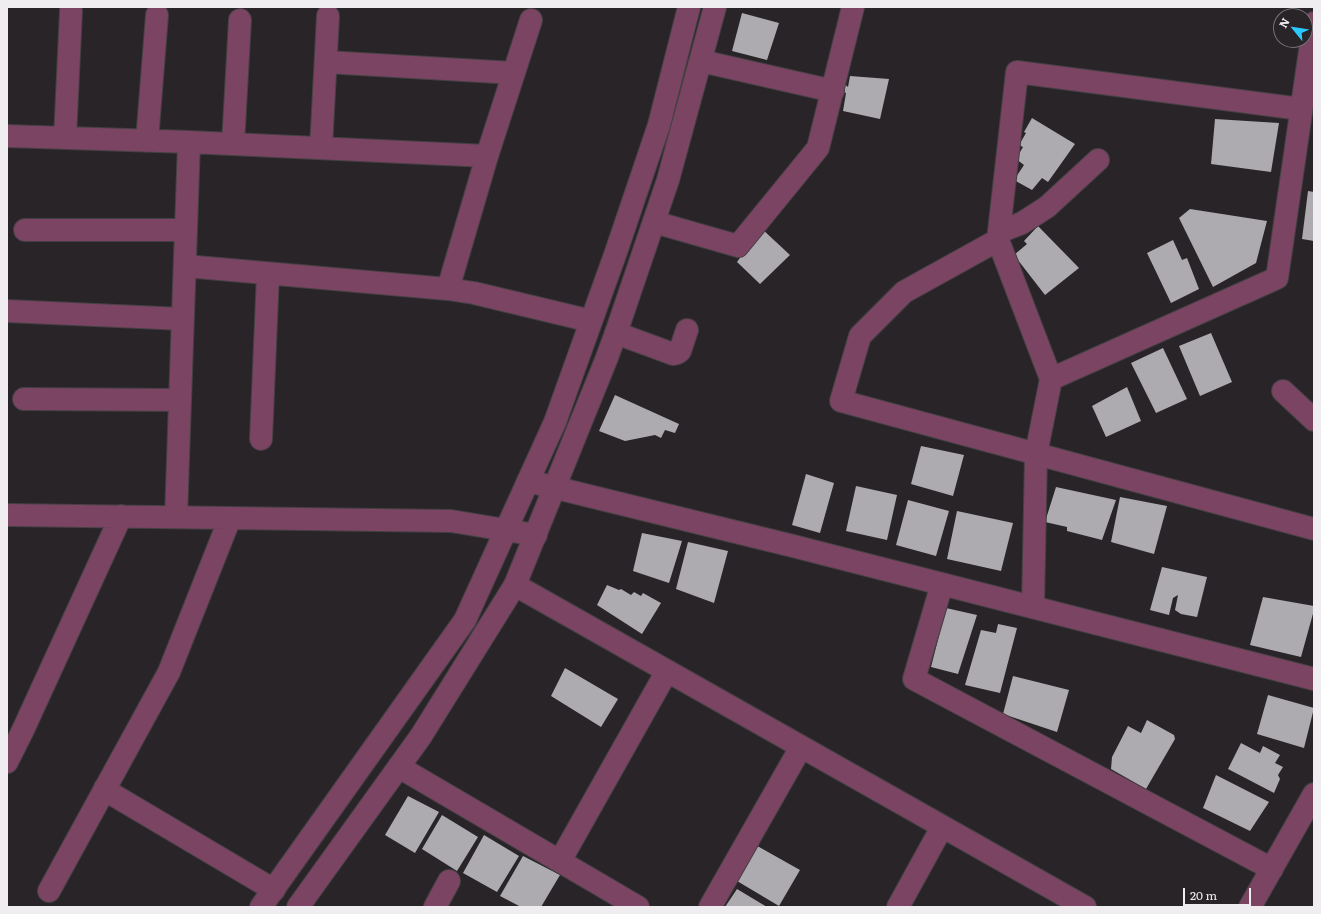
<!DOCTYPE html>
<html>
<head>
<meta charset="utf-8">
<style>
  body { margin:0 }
  #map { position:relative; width:1321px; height:914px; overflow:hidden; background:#282428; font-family:Literata,serif }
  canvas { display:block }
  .frame { position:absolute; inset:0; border:8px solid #f0edf0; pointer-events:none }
  .north { position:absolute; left:1273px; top:8px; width:40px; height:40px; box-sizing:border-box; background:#282428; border:1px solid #787478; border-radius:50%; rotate:300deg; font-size:11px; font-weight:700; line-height:16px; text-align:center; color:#f0edf0 }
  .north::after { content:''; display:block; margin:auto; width:14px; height:18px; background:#29c8ff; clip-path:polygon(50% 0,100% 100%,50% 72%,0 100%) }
  .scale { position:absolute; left:1183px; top:888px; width:68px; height:18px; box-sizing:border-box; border:2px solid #f0edf0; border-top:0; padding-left:5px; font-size:12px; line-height:14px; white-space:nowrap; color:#f0edf0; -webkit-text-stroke:3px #282428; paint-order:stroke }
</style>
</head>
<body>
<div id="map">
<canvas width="1321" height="914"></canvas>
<div class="frame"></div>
<div class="north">N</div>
<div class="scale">20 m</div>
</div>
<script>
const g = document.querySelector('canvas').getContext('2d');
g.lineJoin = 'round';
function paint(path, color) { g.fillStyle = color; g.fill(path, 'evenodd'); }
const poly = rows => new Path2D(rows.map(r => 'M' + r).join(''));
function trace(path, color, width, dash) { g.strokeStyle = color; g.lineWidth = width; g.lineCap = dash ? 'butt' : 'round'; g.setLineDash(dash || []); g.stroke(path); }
const building = poly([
  [742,13,779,23,767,60,732,51],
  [850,76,889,79,880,119,843,111,846,93,839,91,842,82,848,87],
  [1032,118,1075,144,1048,182,1042,178,1032,190,1014,180,1024,165,1016,159,1023,147,1019,145,1026,133,1024,132],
  [1215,119,1279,123,1271,172,1211,164],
  [1308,191,1314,192,1314,241,1302,239],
  [1190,209,1267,221,1256,263,1213,287,1179,218],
  [1038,226,1079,268,1045,295,1014,255,1027,244,1024,241],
  [761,228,790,255,760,284,737,262],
  [1173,240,1182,260,1187,258,1199,289,1171,303,1147,253],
  [1211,333,1232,382,1200,396,1179,346],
  [1163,348,1187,399,1156,413,1131,363],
  [1127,387,1141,421,1106,437,1092,406],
  [615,395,679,424,675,433,665,430,661,438,655,435,625,441,599,431],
  [921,446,964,455,953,496,911,484],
  [806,474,834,483,820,533,792,525],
  [856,486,897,495,887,540,846,531],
  [1056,487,1116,500,1102,540,1067,531,1067,527,1045,522],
  [1120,497,1167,506,1154,554,1111,542],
  [908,500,949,511,936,556,896,545],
  [957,511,1013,523,1001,571,947,559],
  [642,533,682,541,669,583,633,571],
  [688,542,728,551,714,603,676,589],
  [1162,567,1207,577,1197,617,1181,614,1175,610,1178,595,1173,598,1169,615,1150,610],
  [607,585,619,590,621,589,631,595,634,592,641,596,643,593,661,603,642,634,597,605],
  [1263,597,1314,606,1314,610,1301,657,1250,645],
  [946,608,977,615,958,674,931,667],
  [998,624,1017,628,1000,693,965,685,981,630,996,633],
  [565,668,618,699,601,727,551,696],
  [1013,676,1069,690,1057,732,1003,714],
  [1268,695,1314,708,1304,748,1257,734],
  [1147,720,1174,735,1175,739,1146,789,1111,769,1112,757,1128,726,1141,733],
  [1241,743,1260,753,1263,746,1280,755,1275,763,1283,767,1278,775,1280,779,1274,793,1228,769],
  [1216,775,1269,802,1250,831,1203,808],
  [408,796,439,812,415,853,385,835],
  [442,815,478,837,457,871,422,849],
  [484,835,519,856,497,892,463,873],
  [752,843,800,870,779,906,732,878],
  [523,856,560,875,541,907,521,907,500,896],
  [737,889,767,907,725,907]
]);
const minor = poly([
  [701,61,833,91],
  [326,62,514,73],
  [7,136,189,142,487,156,448,289],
  [65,138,71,11],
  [147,141,157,15],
  [233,144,240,20],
  [321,148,328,16],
  [487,156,531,20],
  [654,222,738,246,818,148,853,7],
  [25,230,186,230],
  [999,232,1022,223,1047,207,1098,160],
  [998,240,904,292,860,336,841,401,1314,529],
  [185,266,448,289,474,293,591,321],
  [7,311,183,319],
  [616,333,673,354,677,353,680,351,687,330],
  [1051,379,1277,278,1314,23],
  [1283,391,1314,420],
  [24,399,180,400],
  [261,439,268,274],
  [528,481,793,546,1314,679],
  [7,515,451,521,536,535],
  [176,517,189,142],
  [942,584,914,679,1272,869],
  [515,585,1085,907],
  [1033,607,1036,454,1051,379,998,240,1017,72,1301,109],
  [7,762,23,730,121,516],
  [399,767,638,907],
  [105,788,105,790,274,890],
  [560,861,667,671],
  [49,891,169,672,230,518],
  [435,907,449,881],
  [710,907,801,747],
  [898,907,942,827],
  [1250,907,1314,794]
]);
const tertiary = poly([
  [261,907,465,620,555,422,616,252,659,125,689,7],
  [298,907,421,736,515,585,606,360,616,333,668,180,715,7]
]);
paint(building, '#adabb0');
trace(minor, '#444044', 24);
trace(tertiary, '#444044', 24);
trace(minor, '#7a4462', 22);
trace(tertiary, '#7a4462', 22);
</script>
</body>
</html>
